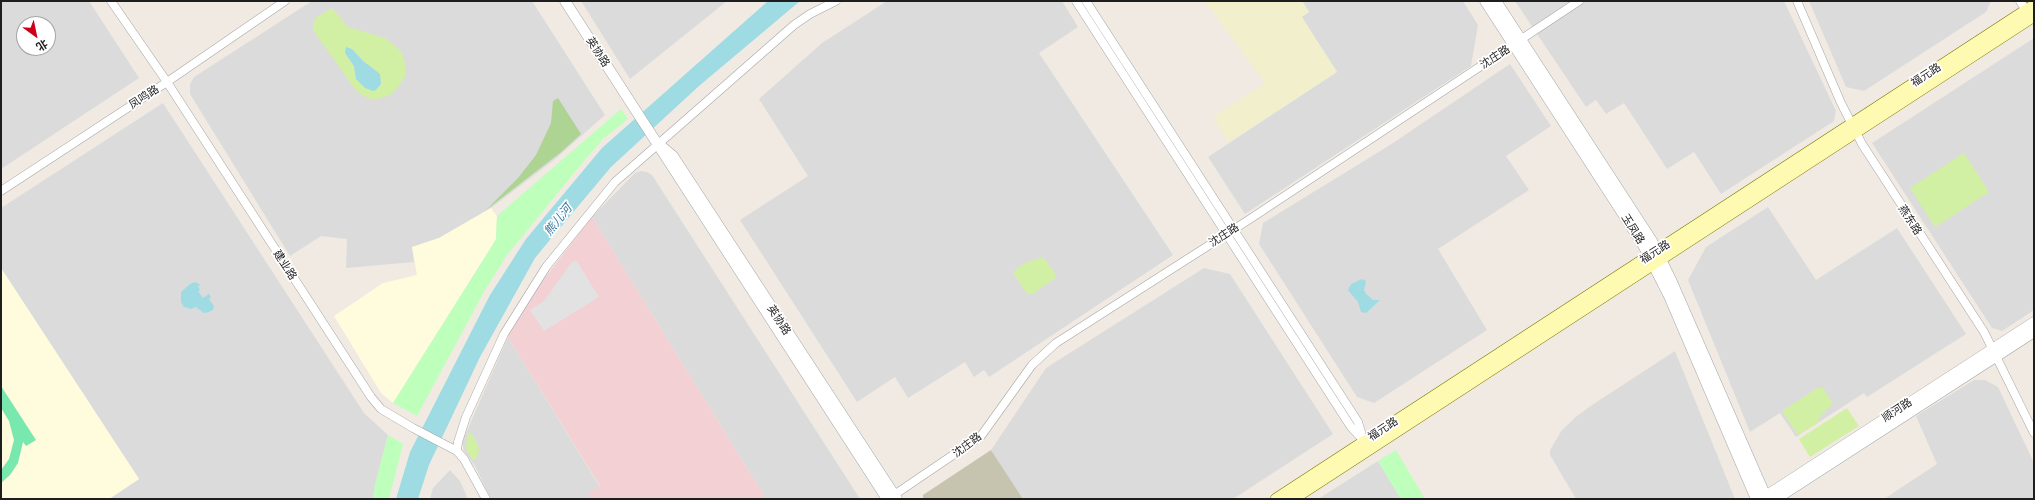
<!DOCTYPE html>
<html>
<head>
<meta charset="utf-8">
<style>
  body { margin:0 }
  #map { position:relative; width:2035px; height:500px; overflow:hidden; background:#f0eae3; font-family:Lato,"Noto Sans SC",sans-serif }
  canvas { display:block }
  .frame { position:absolute; inset:0; border:2px solid #1e1e1e; pointer-events:none }
  .north { position:absolute; left:16px; top:16px; width:40px; height:40px; box-sizing:border-box; background:#fff; border:1px solid #a5a5a5; border-radius:50%; rotate:147deg; font-size:11px; font-weight:700; line-height:16px; text-align:center; color:#1e1e1e }
  .north::after { content:''; display:block; margin:auto; width:14px; height:18px; background:#cc0019; clip-path:polygon(50% 0,100% 100%,50% 72%,0 100%) }
</style>
</head>
<body>
<div id="map">
<canvas width="2035" height="500"></canvas>
<div class="frame"></div>
<div class="north">北</div>
</div>
<script>
const g = document.querySelector('canvas').getContext('2d');
g.lineJoin = 'round';
function paint(path, color) { g.fillStyle = color; g.fill(path, 'evenodd'); }
const poly = rows => new Path2D(rows.map(r => 'M' + r).join(''));
function trace(path, color, width, dash) { g.strokeStyle = color; g.lineWidth = width; g.lineCap = dash ? 'butt' : 'round'; g.setLineDash(dash || []); g.stroke(path); }
function label(font, color, halo, rows, align = 'center') {
  g.font = font + ' Lato,"Noto Sans SC",sans-serif'; g.lineWidth = 3.5; g.setLineDash([]); g.textBaseline = 'middle'; g.strokeStyle = halo; g.fillStyle = color; for (const [text, x, y, turn = 0] of rows) {
    g.save(); g.translate(x, y); g.rotate((+turn || 0) * Math.PI / 180); g.textAlign = isNaN(turn) ? turn : align; if (halo) g.strokeText(text, 0, 0); g.fillText(text, 0, 0); g.restore();
  }
}
const residential = poly([
  [1,1,89,1,139,78,1,169],
  [24,24,48,24,48,48,24,48],
  [312,1,532,1,605,115,554,160,491,208,439,238,412,247,414,262,346,268,347,239,321,236,290,256,190,94,190,84,194,77],
  [581,1,727,1,630,79],
  [887,1,1062,1,1078,27,1039,53,1173,255,989,377,984,370,974,377,965,362,908,398,895,377,857,402,740,220,808,176,759,99,822,43],
  [1302,1,1463,1,1478,25,1471,66,1245,214,1208,157,1337,72,1301,17,1309,12],
  [1515,1,1784,1,1836,111,1834,121,1721,194,1694,152,1667,169,1624,103,1606,114,1596,100,1586,107],
  [1809,1,1991,1,1986,12,1864,91,1846,87],
  [2034,38,2034,310,2002,331,1992,328,1872,143],
  [1510,64,1551,126,1506,156,1529,190,1438,249,1487,330,1374,403,1357,397,1259,244,1263,223,1390,145],
  [163,103,364,413,388,435,375,485,373,499,109,499,139,479,1,268,1,208],
  [641,171,647,172,652,175,860,499,766,499,592,217,635,173],
  [1768,207,1816,280,1897,228,1966,334,1867,397,1864,393,1796,437,1780,413,1750,432,1688,280,1706,247],
  [1204,268,1230,274,1333,434,1233,499,1023,499,991,450,1046,368],
  [508,337,600,487,589,494,591,499,491,499,475,466,464,451,462,442],
  [1675,351,1735,499,1576,499,1550,455,1550,450,1562,430,1577,416,1592,405],
  [1974,380,1985,380,1998,387,2034,463,2034,499,1884,499,1937,464,1916,416],
  [1378,461,1401,499,1318,499],
  [450,470,460,481,468,499,430,499,433,488]
]);
const commercial = poly([
  [592,217,766,499,591,499,588,494,600,486,508,337,537,288]
]);
const education = poly([
  [491,208,497,216,496,239,490,249,393,403,381,393,334,316,383,283,417,275,412,247,439,238],
  [1,268,139,479,109,499,1,499]
]);
const construction = poly([
  [991,450,1023,499,923,499,923,495]
]);
const farmland = poly([
  [1205,1,1302,1,1309,12,1302,17,1337,72,1229,142,1213,117,1265,83]
]);
const grass = poly([
  [332,8,348,27,385,38,401,51,405,63,405,76,399,86,390,95,377,99,370,99,359,93,354,88,313,30,313,22,317,17],
  [352,49,363,61,376,70,381,79,380,86,356,79,354,66,345,53],
  [1964,153,1989,192,1935,227,1910,188],
  [1043,257,1055,273,1055,278,1034,293,1027,294,1014,274,1015,270,1025,263],
  [1819,387,1823,388,1832,402,1831,406,1821,415,1818,423,1798,435,1782,411],
  [1847,408,1859,426,1810,457,1799,439],
  [467,433,470,433,473,435,479,448,477,458,473,460,466,449]
]);
const forest = poly([
  [558,98,581,134,560,153,486,210,518,178,536,155,551,123,553,101]
]);
const park = poly([
  [621,109,628,119,603,139,583,162,507,255,485,290,417,416,393,403,490,249,496,239,497,216],
  [388,435,403,444,389,499,373,499,375,485],
  [1396,450,1425,499,1401,499,1378,461]
]);
const pitch = poly([
  [1,386,36,440,26,446,23,442,18,463,10,475,1,483,1,470,9,459,14,440,9,421,1,408]
]);
const parking = poly([
  [576,260,599,297,544,331,530,310,544,301,571,263]
]);
const water = poly([
  [768,1,800,1,699,86,611,167,544,247,535,258,480,357,429,465,418,499,396,499,410,452,490,295,526,239,602,148],
  [346,47,352,49,363,61,380,74,381,84,376,90,373,91,365,88,356,79,354,66,345,53],
  [1362,279,1366,281,1364,290,1366,294,1373,300,1380,300,1366,313,1361,312,1358,302,1348,290,1351,284],
  [195,282,201,285,198,286,200,290,198,291,203,298,209,294,211,297,209,299,214,306,213,310,209,312,204,313,196,307,191,309,184,307,181,302,181,292,190,284]
]);
const minor = poly([
  [111,1,167,82,371,397,381,409,413,428,457,451,464,459,486,499],
  [1076,1,1351,427,1364,441],
  [1086,1,1358,422,1363,439],
  [1797,1,1841,103,1862,144,1984,332,2034,433],
  [2020,1,2029,15],
  [1,191,167,82,285,1],
  [457,451,458,442,466,417,504,334,546,267,615,182,794,25,810,14,836,1],
  [894,495,981,436,1032,365,1056,343,1250,219,1579,1]
]);
const tertiary = poly([
  [565,1,887,499],
  [1485,1,1643,245,1669,296,1756,499],
  [1496,1,1652,241,1672,282,1767,499],
  [660,145,673,156,897,499],
  [1761,499,2034,322],
  [1776,499,2034,332]
]);
const secondary = poly([
  [1276,499,2034,5],
  [1293,499,2034,16]
]);
const streetNames = [
  ["英协路",598,52,57],
  ["沈庄路",1495,57,-33],
  ["福元路",1926,75,-33],
  ["凤鸣路",144,97,-33],
  ["燕东路",1910,220,57],
  ["玉凤路",1633,229,58],
  ["沈庄路",1224,235,-33],
  ["福元路",1655,252,-33],
  ["建业路",285,265,57],
  ["英协路",779,320,57],
  ["顺河路",1897,410,-33],
  ["福元路",1383,429,-33],
  ["沈庄路",967,445,-37]
];
const waterNames = [
  ["熊儿河",558,220,-51]
];
paint(residential, '#dcdbdb');
paint(commercial, '#f3d0d3');
paint(education, '#fffbdd');
paint(construction, '#c6c3ae');
paint(farmland, '#f1efcc');
paint(grass, '#d2f0a4');
paint(forest, '#aed494');
paint(park, '#beffbb');
paint(pitch, '#79e8af');
paint(parking, '#e2e2e2');
paint(water, '#9fdbe3');
trace(minor, '#a5a5a5', 9);
trace(tertiary, '#a5a5a5', 11);
trace(secondary, '#7a7900', 12);
trace(minor, '#fff', 8);
trace(tertiary, '#fff', 10);
trace(secondary, '#fffab2', 11);
label('11px', '#1e1e1e', '#fff', streetNames);
label('italic 12px', '#39799f', '#fff', waterNames);
</script>
</body>
</html>
